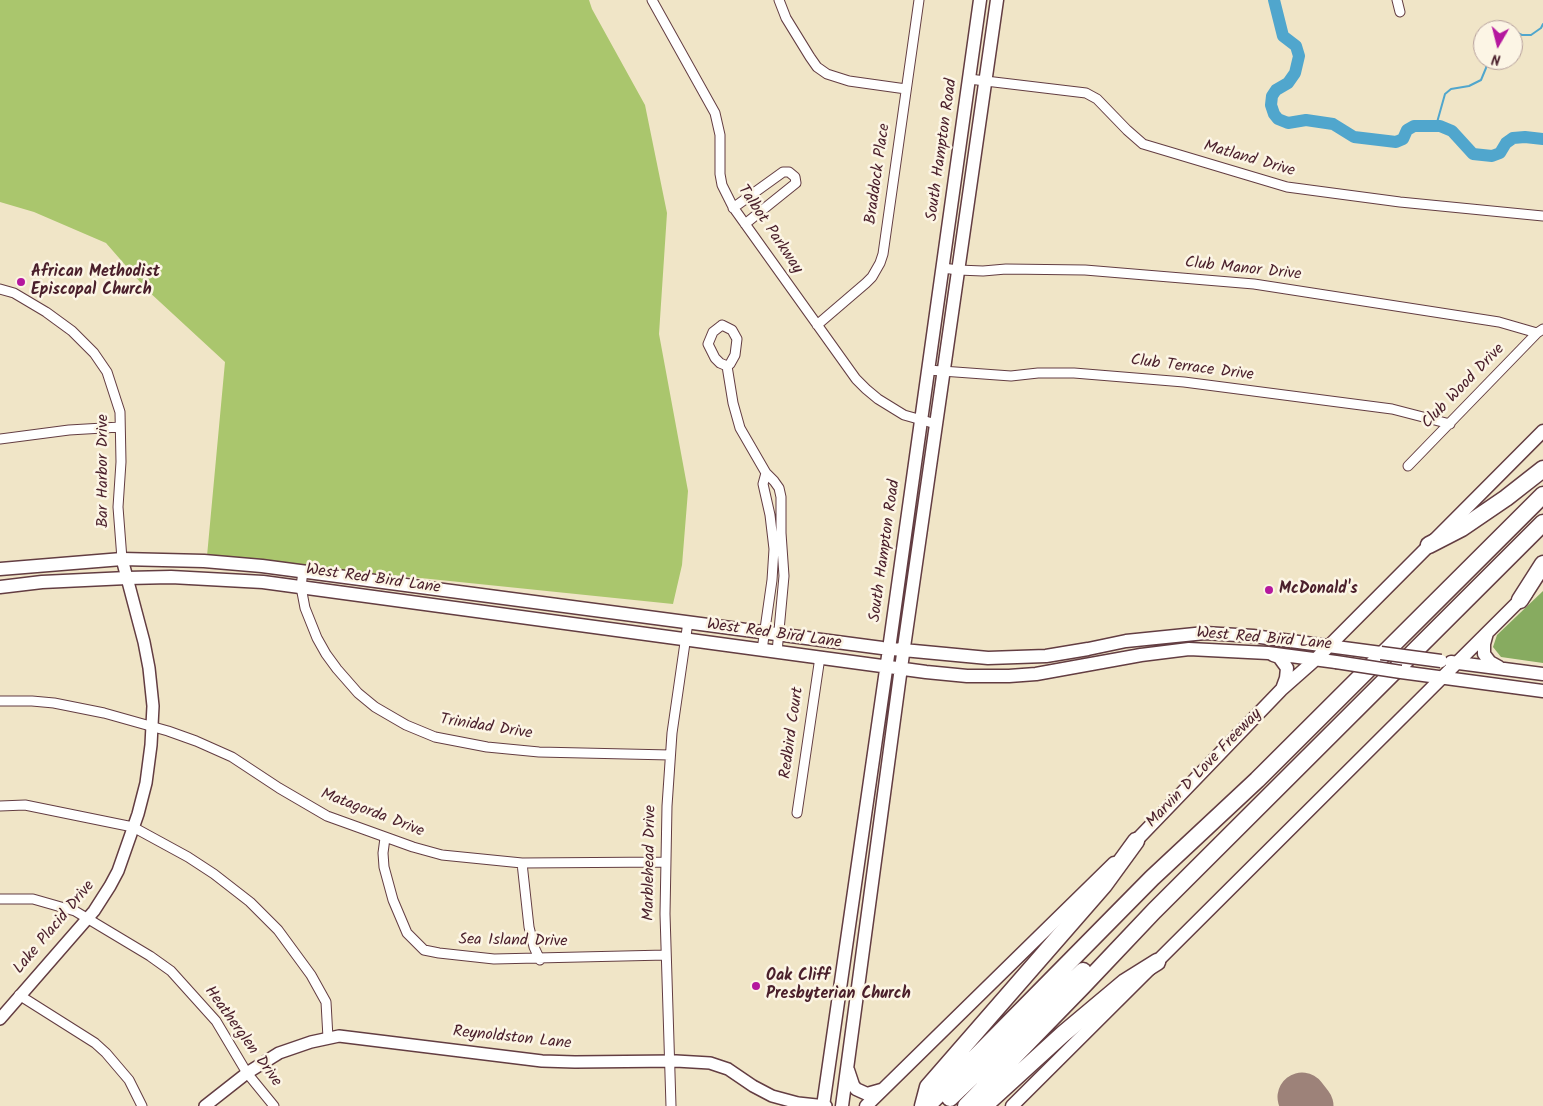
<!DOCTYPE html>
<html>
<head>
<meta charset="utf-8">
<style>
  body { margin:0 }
  #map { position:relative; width:1543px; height:1106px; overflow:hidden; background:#f0e5c7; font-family:Kalam,sans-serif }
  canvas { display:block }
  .north { position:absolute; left:1473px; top:20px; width:50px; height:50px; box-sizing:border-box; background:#fcf5e5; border:1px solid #b59f9b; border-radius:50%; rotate:188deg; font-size:14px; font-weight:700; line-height:20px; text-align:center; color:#4a1f2b }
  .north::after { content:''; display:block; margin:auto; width:18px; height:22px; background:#b5179e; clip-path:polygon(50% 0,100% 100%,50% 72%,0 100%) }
</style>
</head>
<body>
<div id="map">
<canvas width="1543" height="1106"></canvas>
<div class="north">N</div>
</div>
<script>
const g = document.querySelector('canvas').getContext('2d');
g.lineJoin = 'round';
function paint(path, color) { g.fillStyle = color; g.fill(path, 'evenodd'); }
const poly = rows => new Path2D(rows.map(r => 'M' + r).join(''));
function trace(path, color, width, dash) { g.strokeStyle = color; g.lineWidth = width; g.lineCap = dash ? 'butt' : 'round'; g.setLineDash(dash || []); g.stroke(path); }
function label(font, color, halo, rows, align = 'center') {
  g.font = font + ' Kalam,sans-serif'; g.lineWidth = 5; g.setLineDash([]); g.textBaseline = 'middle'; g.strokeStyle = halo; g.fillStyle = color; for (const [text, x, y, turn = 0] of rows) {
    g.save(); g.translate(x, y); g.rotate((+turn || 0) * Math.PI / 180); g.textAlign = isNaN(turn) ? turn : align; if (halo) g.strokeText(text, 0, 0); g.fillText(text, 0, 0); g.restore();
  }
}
const green = poly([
  [0,0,589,0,592,9,645,105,667,213,659,334,688,491,682,565,673,604,207,556,225,362,147,290,106,243,34,212,0,202]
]);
const forest = poly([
  [1543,591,1543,663,1501,657,1493,647,1497,635]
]);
const stream = poly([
  [1489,30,1490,28,1497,25,1510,30],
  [1513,31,1522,35,1531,35,1541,28,1543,24],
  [1436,126,1445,94,1451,89,1469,86,1481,80,1486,68,1487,60]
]);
const river = poly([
  [1274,0,1283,36,1296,46,1299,56,1295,73,1288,83,1276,90,1272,96,1271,105,1274,114,1278,119,1288,123,1306,120,1333,124,1354,137,1396,142,1403,139,1407,130,1414,126,1440,126,1452,131,1473,154,1492,156,1500,153,1506,143,1513,138,1525,137,1543,139]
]);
const taxiway = poly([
  [1306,1106,1309,1106]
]);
const runway = poly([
  [1302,1097,1309,1106]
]);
const minor = poly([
  [652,0,715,113,720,135,720,174,722,185,733,207,856,379,866,389,878,399,904,415,936,424],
  [779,0,786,18,810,57,817,67,827,74,849,81,906,89],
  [1397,0,1400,12],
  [969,79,1086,93,1097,99,1127,130,1143,144,1287,187,1400,202,1543,216],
  [733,208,783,172,789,172,795,177,796,183,745,224],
  [943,268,958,270,983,271,1006,269,1085,270,1254,284,1499,322,1537,333],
  [0,289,14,293,46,312,72,331,94,353,107,372,120,412,121,462,118,507,122,559],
  [722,325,732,330,737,339,735,355,730,364,727,366,720,363,715,358,708,344,713,332,722,325],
  [817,325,866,283,872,277,880,263,883,254,919,0],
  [727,366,733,403,740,428,766,473,774,481,779,488,781,497,781,533,784,576,777,652],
  [928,370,1011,376,1038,373,1074,373,1184,382,1392,409,1450,424],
  [0,439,69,430,120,427],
  [1408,466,1537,333,1543,329],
  [303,571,301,587,305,608,317,638,326,654,337,669,358,693,375,707,406,725,435,737,487,747,539,752,670,755],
  [762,650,772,580,774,549,770,515,763,484,766,473],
  [0,701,32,701,54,703,104,713,168,731,196,741,232,757,279,788,327,816,413,847,442,855,522,863,666,862],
  [0,806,25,805,133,827,188,857,214,874,250,902,278,930,311,975,326,1002,328,1038],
  [797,813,820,657],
  [385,838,383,853,384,867,393,900,407,933,424,950,439,953,494,959,666,955],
  [522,863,529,927,534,947,540,960],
  [0,899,33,899,75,911,150,956,171,971,216,1021,247,1073,274,1106],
  [19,995,95,1043,106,1053,129,1080,142,1106],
  [671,1106,665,914,667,806,672,733,688,622]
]);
const tertiary = poly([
  [0,1019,94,911,110,886,118,871,138,814,146,783,151,745,153,706,149,668,144,642,122,559],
  [205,1106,247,1073,279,1053,311,1042,339,1036,542,1061,575,1062,676,1061,710,1063,728,1069,753,1086,772,1096,798,1103,826,1106]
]);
const secondary = poly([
  [0,569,122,559,204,561,262,566,882,648,988,658,1046,656,1088,649,1126,641,1205,633,1253,636,1381,653],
  [0,587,42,582,127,578,171,577,263,582,926,672,967,676,1009,676,1036,674,1141,655,1189,649,1268,653,1336,662],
  [1487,633,1484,644,1484,654,1490,662,1499,667],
  [1273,655,1279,657,1287,668,1286,678,1282,689],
  [1451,662,1543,674],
  [1401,672,1543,691],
  [1130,847,1281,690,1315,660,1543,431],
  [848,1070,853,1085,856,1089,867,1094,881,1090],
  [823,1106,889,649,980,0],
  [842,1106,900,675,997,0],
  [866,1106,1114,863],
  [1012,1106,1526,594]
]);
const motorway = poly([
  [1429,545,1462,528,1506,498,1543,469],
  [1520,600,1543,564],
  [950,1098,1083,971],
  [923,1106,928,1087,1104,885,1136,841],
  [927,1106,1152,878,1257,780,1543,495],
  [966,1106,1082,987,1154,911,1543,523],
  [984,1106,1063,1034,1125,982,1157,962]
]);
const secondaryBridge = poly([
  [1381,653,1441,661],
  [1336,662,1401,672]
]);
const markers = [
  [21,282,5,"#b5179e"],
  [1269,590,5,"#b5179e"],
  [756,986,5,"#b5179e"]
];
const streetNames = [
  ["South Hampton Road",943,150,-82],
  ["Matland Drive",1249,160,16],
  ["Braddock Place",879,174,-82],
  ["Talbot Parkway",769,230,56],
  ["Club Manor Drive",1243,270,6],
  ["Club Terrace Drive",1192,369,7],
  ["Club Wood Drive",1464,387,-46],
  ["Bar Harbor Drive",104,471,-90],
  ["South Hampton Road",886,551,-82],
  ["West Red Bird Lane",373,580,8],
  ["West Red Bird Lane",774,635,8],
  ["West Red Bird Lane",1264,640,5],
  ["Trinidad Drive",486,728,9],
  ["Redbird Court",793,733,-82],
  ["Marvin D Love Freeway",1205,769,-46],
  ["Matagorda Drive",372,814,21],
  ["Marblehead Drive",651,863,-89],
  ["Lake Placid Drive",55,928,-50],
  ["Sea Island Drive",513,942,1],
  ["Heatherglen Drive",242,1037,54],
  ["Reynoldston Lane",512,1039,6]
];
const poiNames = [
  ["African Methodist",31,273],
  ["Episcopal Church",31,291],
  ["McDonald's",1279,590],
  ["Oak Cliff",766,977],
  ["Presbyterian Church",766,995]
];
paint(green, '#aac66d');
paint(forest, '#87ab60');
trace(stream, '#50a6cd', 2);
trace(river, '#50a6cd', 12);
trace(taxiway, '#9d8279', 20);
trace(runway, '#9d8279', 49);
trace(minor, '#633d42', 11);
trace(tertiary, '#633d42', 14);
trace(secondary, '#633d42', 15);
trace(motorway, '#633d42', 19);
trace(minor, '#fff', 9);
trace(tertiary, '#fff', 11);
trace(secondary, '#fff', 12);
trace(motorway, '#fff', 16);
trace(secondaryBridge, '#633d42', 15, []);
trace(secondaryBridge, '#fff', 12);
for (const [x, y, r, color] of markers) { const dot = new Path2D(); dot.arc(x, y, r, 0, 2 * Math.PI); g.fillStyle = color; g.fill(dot); trace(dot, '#fcf5e5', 2); }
label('16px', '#4a1f2b', '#fcf5e5', streetNames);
label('bold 16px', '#4a1f2b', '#fcf5e5', poiNames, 'left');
</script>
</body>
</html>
